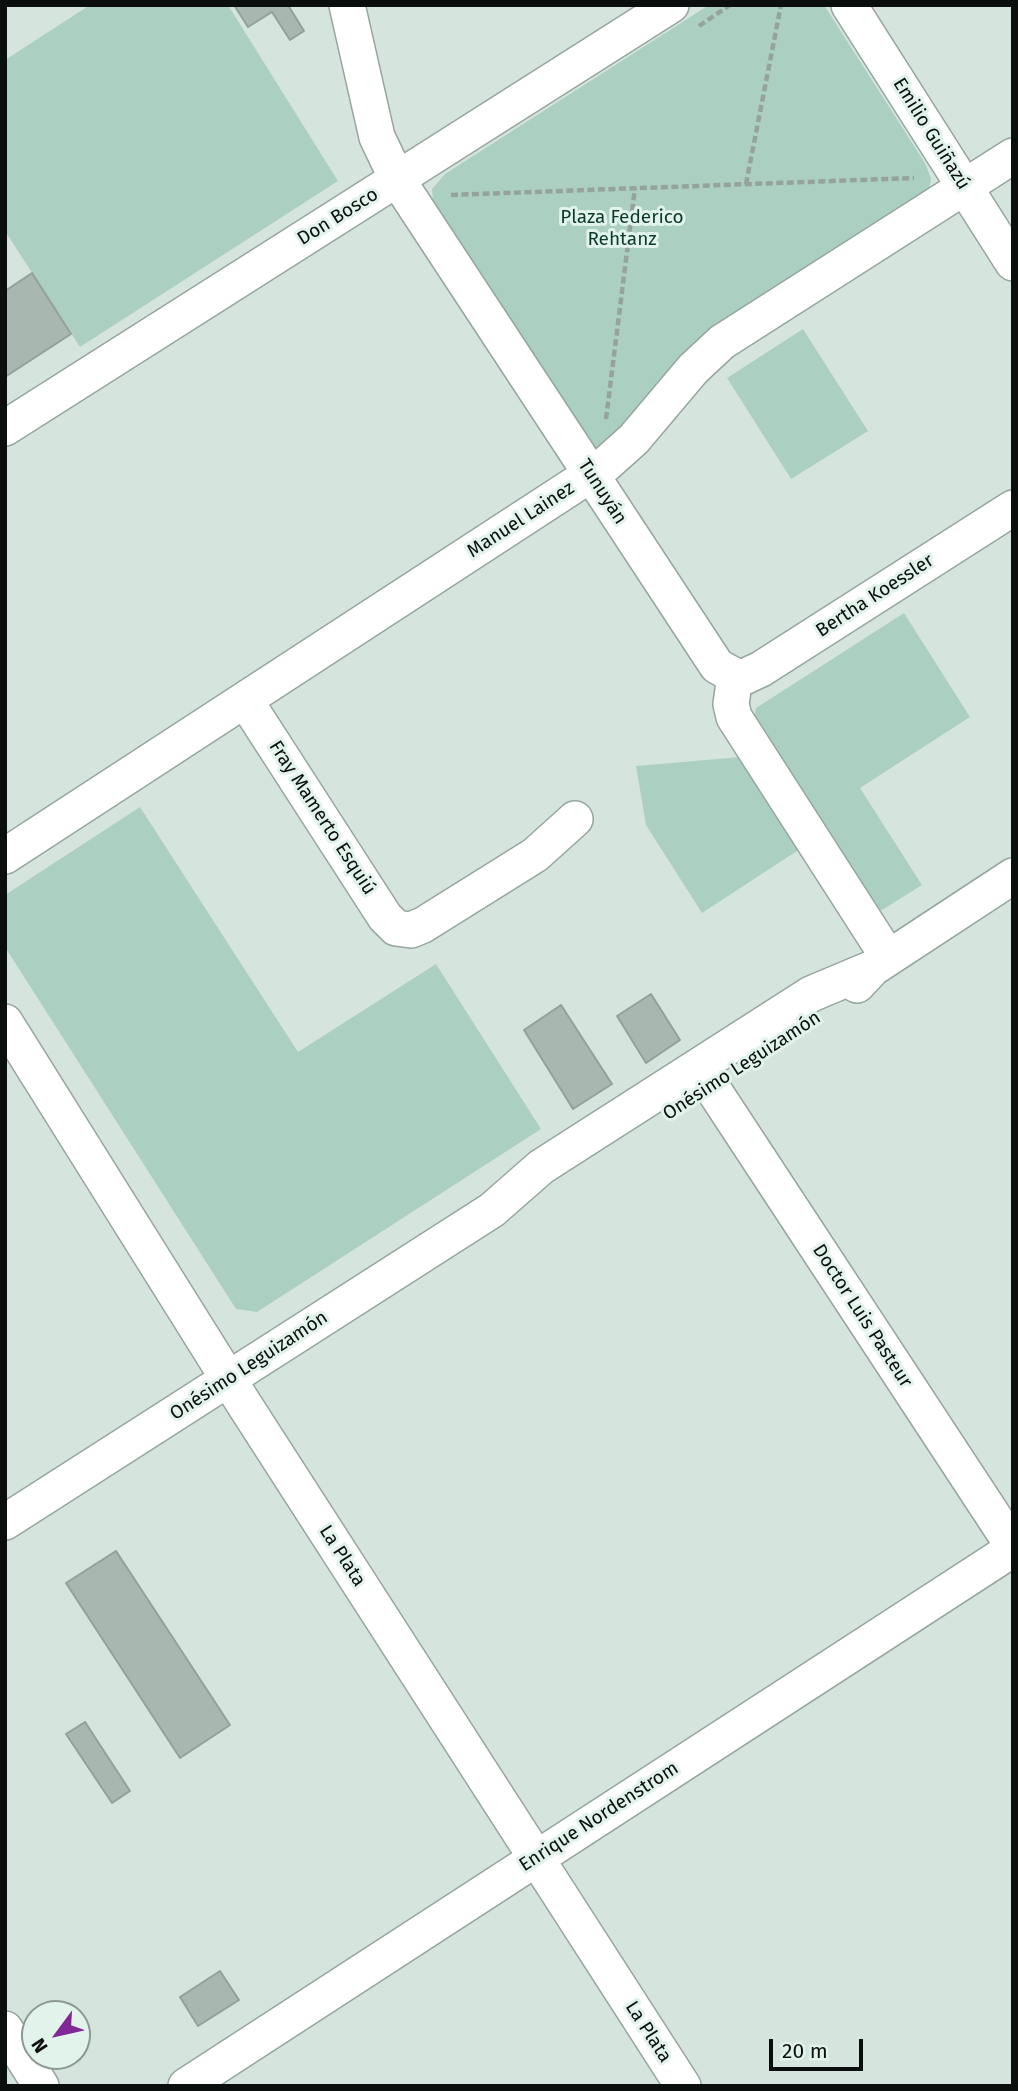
<!DOCTYPE html>
<html>
<head>
<meta charset="utf-8">
<style>
  body { margin:0 }
  #map { position:relative; width:1018px; height:2091px; overflow:hidden; background:#d5e5de; font-family:"Fira Sans",sans-serif }
  canvas { display:block }
  .frame { position:absolute; inset:0; border:7px solid #0a0f0d; pointer-events:none }
  .north { position:absolute; left:21px; top:2000px; width:70px; height:70px; box-sizing:border-box; background:#e2f3ec; border:2px solid #8c9893; border-radius:50%; rotate:237deg; font-size:19px; font-weight:700; line-height:28px; text-align:center; color:#0a0f0d }
  .north::after { content:''; display:block; margin:auto; width:24px; height:32px; background:#802896; clip-path:polygon(50% 0,100% 100%,50% 72%,0 100%) }
  .scale { position:absolute; left:769px; top:2039px; width:94px; height:32px; box-sizing:border-box; border:4px solid #0a0f0d; border-top:0; padding-left:9px; font-size:21px; line-height:24px; white-space:nowrap; color:#0a0f0d; -webkit-text-stroke:5px #e2f3ec; paint-order:stroke }
</style>
</head>
<body>
<div id="map">
<canvas width="1018" height="2091"></canvas>
<div class="frame"></div>
<div class="north">N</div>
<div class="scale">20 m</div>
</div>
<script>
const g = document.querySelector('canvas').getContext('2d');
g.lineJoin = 'round';
function paint(path, color) { g.fillStyle = color; g.fill(path, 'evenodd'); }
const poly = rows => new Path2D(rows.map(r => 'M' + r).join(''));
function trace(path, color, width, dash) { g.strokeStyle = color; g.lineWidth = width; g.lineCap = dash ? 'butt' : 'round'; g.setLineDash(dash || []); g.stroke(path); }
function label(font, color, halo, rows, align = 'center') {
  g.font = font + ' "Fira Sans",sans-serif'; g.lineWidth = 6; g.setLineDash([]); g.textBaseline = 'middle'; g.strokeStyle = halo; g.fillStyle = color; for (const [text, x, y, turn = 0] of rows) {
    g.save(); g.translate(x, y); g.rotate((+turn || 0) * Math.PI / 180); g.textAlign = isNaN(turn) ? turn : align; if (halo) g.strokeText(text, 0, 0); g.fillText(text, 0, 0); g.restore();
  }
}
const green = poly([
  [90,5,228,5,338,181,80,347,5,231,5,60],
  [709,5,824,5,925,163,931,178,930,186,926,193,599,450,593,449,433,202,432,189,445,174],
  [803,329,868,431,791,479,727,378],
  [904,613,970,717,860,788,922,885,882,910,866,907,752,728,756,708],
  [741,757,800,849,702,913,646,825,636,766],
  [140,807,298,1052,436,964,541,1129,257,1312,236,1309,5,947,5,895]
]);
const building = poly([
  [234,5,288,5,304,31,290,40,272,12,248,27,234,5],
  [32,273,71,334,5,377,5,291,32,273],
  [651,994,680,1040,646,1063,617,1016,651,994],
  [561,1005,612,1084,573,1109,524,1030,561,1005],
  [116,1551,230,1725,180,1758,66,1583,116,1551],
  [85,1722,130,1791,112,1803,66,1734,85,1722],
  [220,1971,239,2000,198,2026,180,1997,220,1971]
]);
const path = poly([
  [699,26,730,5],
  [746,184,781,5],
  [451,195,914,178],
  [606,419,635,188]
]);
const minor = poly([
  [347,5,377,137,397,179,717,666,735,676,744,677,761,669,1013,508],
  [849,5,1013,263],
  [5,428,671,5],
  [735,676,731,704,734,717,888,957],
  [245,700,385,917,396,928,411,930,423,925,535,855,575,819],
  [5,856,605,465,634,439,693,369,722,342,1013,156],
  [857,985,873,968,1013,876],
  [5,1022,244,1404,683,2086],
  [711,1086,1013,1546],
  [5,1522,492,1210,541,1167,811,994,873,968],
  [5,2029,41,2086],
  [186,2086,1013,1549]
]);
const streetNames = [
  ["Emilio Guiñazú",931,134,58],
  ["Don Bosco",338,217,-32],
  ["Tunuyán",602,492,57],
  ["Manuel Lainez",521,520,-33],
  ["Bertha Koessler",875,596,-33],
  ["Fray Mamerto Esquiú",322,818,57],
  ["Onésimo Leguizamón",742,1066,-33],
  ["Doctor Luis Pasteur",862,1316,57],
  ["Onésimo Leguizamón",249,1366,-33],
  ["La Plata",342,1556,57],
  ["Enrique Nordenstrom",599,1817,-33],
  ["La Plata",648,2032,57]
];
const parkNames = [
  ["Plaza Federico",622,218],
  ["Rehtanz",622,240]
];
paint(green, '#abd0c1');
paint(building, '#a8b8b1');
trace(building, '#92a19b', 2);
trace(minor, '#96a69f', 38);
trace(path, '#96a39d', 4.5, [7, 3.5]);
trace(minor, '#fff', 35);
label('19px', '#0a0f0d', '#e2f3ec', streetNames);
label('19px', '#0a3a2c', '#e2f3ec', parkNames);
</script>
</body>
</html>
